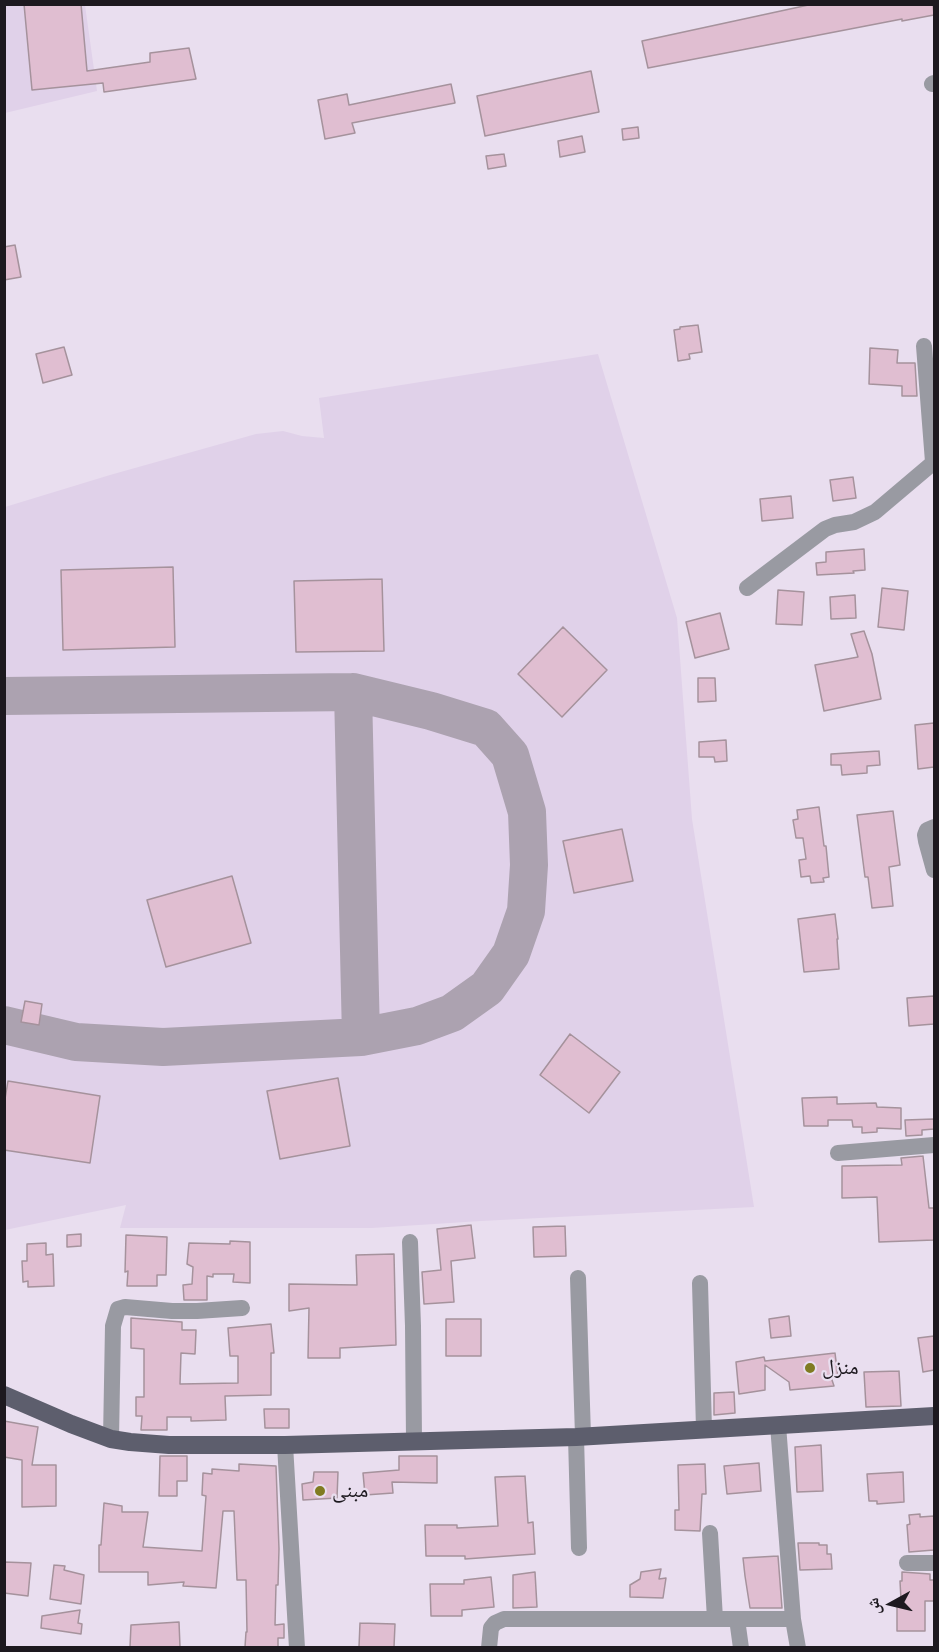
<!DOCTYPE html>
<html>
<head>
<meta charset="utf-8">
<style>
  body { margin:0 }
  #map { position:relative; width:939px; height:1652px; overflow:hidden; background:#e9deef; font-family:"PT Sans Narrow","Noto Naskh Arabic",sans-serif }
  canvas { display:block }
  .frame { position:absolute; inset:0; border:6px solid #1d191f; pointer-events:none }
  .north { position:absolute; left:861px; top:1574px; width:60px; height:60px; -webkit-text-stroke:4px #e9deef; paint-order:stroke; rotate:262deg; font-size:16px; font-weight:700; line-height:24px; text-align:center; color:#1d191f }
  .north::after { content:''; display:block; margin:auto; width:21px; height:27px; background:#1d191f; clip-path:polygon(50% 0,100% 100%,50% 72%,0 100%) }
</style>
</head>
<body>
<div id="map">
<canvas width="939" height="1652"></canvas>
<div class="frame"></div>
<div class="north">ش</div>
</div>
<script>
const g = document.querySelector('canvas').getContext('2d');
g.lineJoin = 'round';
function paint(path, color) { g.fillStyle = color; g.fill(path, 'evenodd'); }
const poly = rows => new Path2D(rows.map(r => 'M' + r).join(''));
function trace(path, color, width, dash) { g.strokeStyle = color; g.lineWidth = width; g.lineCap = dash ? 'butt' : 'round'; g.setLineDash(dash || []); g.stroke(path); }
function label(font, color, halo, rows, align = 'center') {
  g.font = font + ' "PT Sans Narrow","Noto Naskh Arabic",sans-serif'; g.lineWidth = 4.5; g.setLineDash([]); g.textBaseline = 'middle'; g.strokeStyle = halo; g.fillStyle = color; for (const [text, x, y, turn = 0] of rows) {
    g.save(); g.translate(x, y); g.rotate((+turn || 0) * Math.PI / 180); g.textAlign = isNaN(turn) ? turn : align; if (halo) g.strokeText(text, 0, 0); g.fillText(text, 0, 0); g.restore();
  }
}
const built = poly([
  [4,5,85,5,97,91,5,113],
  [598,354,677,618,692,819,754,1207,481,1221,372,1228,120,1228,126,1205,5,1230,5,507,110,475,256,434,283,431,302,436,324,438,319,398]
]);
const taxiway = poly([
  [353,692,361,1037],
  [4,696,353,692,431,711,486,728,510,755,527,812,529,865,526,911,511,954,487,988,452,1013,417,1026,361,1037,163,1047,76,1042,4,1025]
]);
const building = poly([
  [24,4,81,4,87,71,150,62,150,53,189,48,196,79,104,92,103,83,32,90,24,4],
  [813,4,933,4,934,15,902,21,902,19,648,68,642,41,813,4],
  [591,71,599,112,485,136,477,96,591,71],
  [451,84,455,103,352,123,355,133,325,139,318,100,347,94,349,105,451,84],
  [638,127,639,138,623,140,622,129,638,127],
  [582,136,585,152,560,157,558,141,582,136],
  [504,154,506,166,488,169,486,156,504,154],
  [15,245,21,277,4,280,4,247,15,245],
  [698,325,702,352,689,354,690,359,678,361,674,330,680,329,680,327,698,325],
  [64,347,72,375,43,383,36,354,64,347],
  [870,348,898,350,897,363,915,363,917,396,902,396,902,386,869,384,870,348],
  [853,477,856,498,833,501,830,480,853,477],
  [791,496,793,518,762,521,760,499,791,496],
  [864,549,865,570,853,571,854,573,817,575,816,563,826,562,826,552,864,549],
  [173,567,175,647,63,650,61,570,173,567],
  [382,579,384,651,296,652,294,581,382,579],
  [882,588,908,591,904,630,878,627,882,588],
  [778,590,804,592,802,625,776,624,778,590],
  [855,595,856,618,831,619,830,597,855,595],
  [720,613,729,649,695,658,686,622,720,613],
  [563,627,607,670,562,717,518,674,563,627],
  [864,631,872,654,881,699,824,711,815,665,858,657,851,634,864,631],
  [698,678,715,678,716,701,698,702,698,678],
  [934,723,934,767,918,769,915,725,934,723],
  [726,740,727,761,715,762,714,757,699,757,699,742,726,740],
  [879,751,880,765,867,766,867,773,842,775,841,765,831,765,831,754,879,751],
  [819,807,824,846,826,846,829,877,823,878,824,882,811,883,810,876,801,877,799,860,806,859,803,838,796,838,793,820,798,819,797,810,819,807],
  [893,811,900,865,889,867,893,906,872,908,868,877,865,877,857,815,893,811],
  [622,829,633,881,574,893,563,841,622,829],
  [232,876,251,943,166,967,147,900,232,876],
  [835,914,838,939,837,939,839,969,804,972,798,919,835,914],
  [934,996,934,1024,909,1026,907,998,934,996],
  [25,1001,42,1004,39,1025,21,1022,25,1001],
  [570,1034,620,1072,589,1113,540,1075,570,1034],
  [338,1078,350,1146,280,1159,267,1091,338,1078],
  [8,1081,100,1096,90,1163,4,1150,4,1105,8,1081],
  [837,1097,837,1104,876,1103,877,1107,901,1108,901,1129,877,1128,877,1132,862,1133,862,1127,853,1127,852,1120,828,1120,828,1126,804,1126,802,1098,837,1097],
  [934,1119,934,1129,922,1130,922,1135,906,1136,905,1120,934,1119],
  [923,1156,929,1208,934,1208,934,1240,879,1242,877,1197,842,1198,842,1166,902,1165,901,1158,923,1156],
  [471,1225,475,1258,451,1261,454,1302,424,1304,422,1272,441,1270,437,1229,471,1225],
  [565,1226,566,1256,534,1257,533,1227,565,1226],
  [81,1234,81,1246,67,1247,67,1235,81,1234],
  [126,1235,167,1237,166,1275,157,1275,157,1286,127,1286,128,1271,125,1272,126,1235],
  [230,1241,250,1242,250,1283,233,1282,234,1274,213,1274,213,1277,207,1276,207,1300,184,1300,183,1285,192,1284,193,1267,187,1264,189,1243,230,1244,230,1241],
  [46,1243,46,1255,53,1254,54,1286,28,1287,28,1281,23,1282,22,1261,27,1261,27,1244,46,1243],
  [394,1254,396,1345,340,1348,340,1358,308,1358,309,1308,289,1311,289,1284,357,1285,356,1255,394,1254],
  [789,1316,791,1336,771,1338,769,1319,789,1316],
  [131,1318,182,1322,182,1330,196,1330,195,1354,181,1353,180,1384,238,1383,238,1356,230,1356,228,1328,271,1324,274,1353,271,1353,271,1395,225,1396,226,1420,191,1421,191,1417,167,1417,167,1430,141,1430,142,1416,136,1416,136,1397,144,1397,144,1349,131,1348,131,1318],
  [446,1319,481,1319,481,1356,446,1356,446,1319],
  [934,1336,934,1370,923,1372,918,1338,934,1336],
  [835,1353,838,1377,831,1377,834,1386,790,1390,789,1382,765,1365,765,1390,739,1394,736,1362,764,1357,765,1361,835,1353],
  [899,1371,901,1406,866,1407,864,1372,899,1371],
  [734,1392,735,1413,714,1415,714,1393,734,1392],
  [264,1409,289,1409,289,1428,265,1428,264,1409],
  [4,1421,38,1427,32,1465,56,1465,56,1506,22,1507,22,1460,4,1457,4,1421],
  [821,1445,823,1491,797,1492,795,1447,821,1445],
  [160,1456,187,1456,187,1481,177,1481,177,1496,159,1496,160,1456],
  [399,1456,437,1456,437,1483,392,1482,393,1493,365,1495,363,1473,399,1470,399,1456],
  [759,1463,761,1491,727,1494,724,1466,759,1463],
  [239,1464,276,1466,279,1549,278,1585,276,1585,275,1625,284,1624,284,1638,278,1638,278,1647,245,1647,246,1632,247,1632,246,1580,237,1580,234,1511,223,1511,216,1588,183,1586,184,1582,148,1585,148,1572,99,1572,99,1545,101,1545,104,1503,122,1506,122,1512,148,1512,143,1547,202,1551,206,1496,202,1495,203,1473,212,1474,212,1469,239,1471,239,1464],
  [705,1464,706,1494,702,1494,700,1531,675,1530,675,1510,679,1510,678,1465,705,1464],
  [314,1472,338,1472,337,1498,303,1500,302,1484,313,1482,314,1472],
  [903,1472,904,1502,877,1504,877,1501,869,1501,867,1474,903,1472],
  [525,1476,528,1523,533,1522,535,1554,465,1559,465,1556,426,1556,425,1525,457,1525,457,1528,498,1526,495,1477,525,1476],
  [920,1514,920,1517,934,1516,934,1550,909,1552,907,1525,910,1524,909,1515,920,1514],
  [798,1543,819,1543,819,1545,827,1545,827,1554,831,1554,832,1569,800,1570,798,1543],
  [778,1556,782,1608,750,1608,745,1576,743,1558,778,1556],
  [4,1562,31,1563,28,1596,4,1593,4,1562],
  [54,1565,65,1566,64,1570,84,1575,81,1604,50,1599,54,1565],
  [661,1569,659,1579,666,1578,663,1598,630,1597,630,1585,640,1579,641,1572,661,1569],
  [535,1572,537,1607,513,1608,513,1575,535,1572],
  [902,1572,930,1574,930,1580,934,1580,934,1601,925,1601,925,1631,897,1631,897,1600,901,1600,900,1581,902,1581,902,1572],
  [491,1577,494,1607,462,1610,462,1616,431,1616,430,1584,464,1584,464,1580,491,1577],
  [80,1610,78,1623,82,1624,81,1634,41,1628,42,1616,80,1610],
  [179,1622,180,1647,130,1647,131,1625,179,1622],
  [360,1623,395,1624,394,1647,359,1647,360,1623]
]);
const minor = poly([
  [932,84,934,83],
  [924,346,933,462],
  [747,588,825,529,835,525,854,522,875,512,934,462],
  [934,827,927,830,925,835,926,841,934,870],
  [838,1153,934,1145],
  [410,1242,413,1326,414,1440],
  [578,1278,583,1436],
  [700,1283,704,1429],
  [576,1437,579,1548],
  [111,1439,113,1326,118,1309,125,1307,172,1311,197,1311,242,1308],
  [285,1445,297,1648],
  [710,1533,715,1619],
  [907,1563,934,1563],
  [737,1619,741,1648],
  [793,1619,798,1648],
  [489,1648,491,1628,495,1623,504,1619,793,1619,778,1425]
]);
const major = poly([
  [4,1395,71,1424,111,1439,130,1442,169,1445,285,1445,576,1437,934,1416]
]);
const markers = [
  [810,1368,6,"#807b21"],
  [320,1491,6,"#807b21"]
];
const poiNames = [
  ["منزل",822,1368],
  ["مبنى",332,1491]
];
paint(built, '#e0d1e9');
trace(taxiway, '#aca2b0', 38);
paint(building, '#e0bed1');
trace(building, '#a5929c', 1.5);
trace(minor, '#999aa2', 16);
trace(major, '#5d5e6d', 18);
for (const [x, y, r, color] of markers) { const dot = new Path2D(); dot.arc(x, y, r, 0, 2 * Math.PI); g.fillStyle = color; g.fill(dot); trace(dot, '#e9deef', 2); }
label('21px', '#1d191f', '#e9deef', poiNames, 'left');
</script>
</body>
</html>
